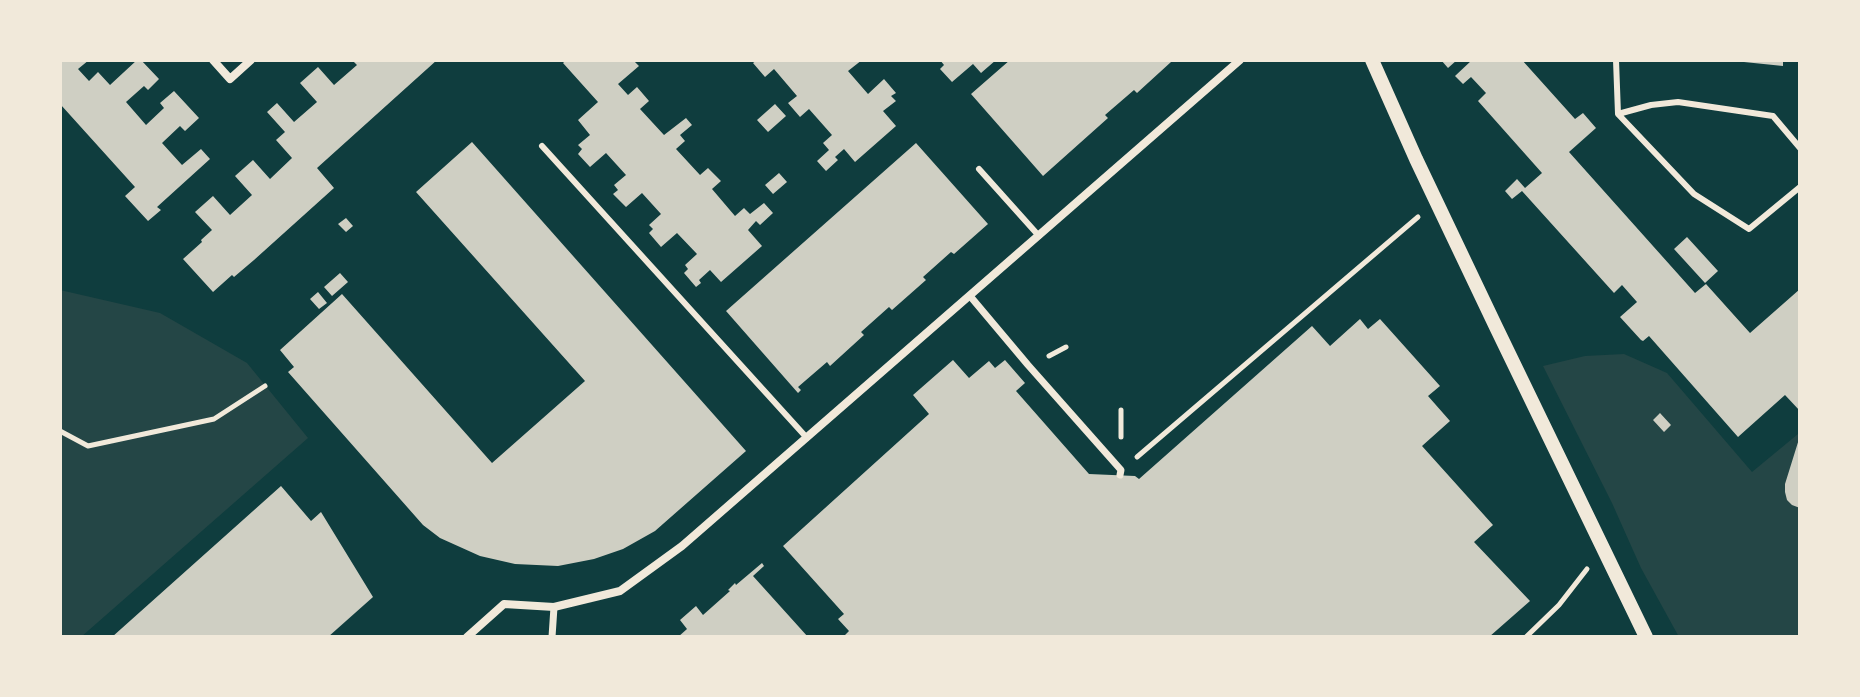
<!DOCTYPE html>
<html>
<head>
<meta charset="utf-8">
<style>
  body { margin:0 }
  #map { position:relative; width:1860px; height:697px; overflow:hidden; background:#0f3d3e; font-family:Commissioner,sans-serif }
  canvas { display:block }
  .frame { position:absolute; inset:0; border:62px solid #f1e9da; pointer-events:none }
</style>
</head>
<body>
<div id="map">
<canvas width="1860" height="697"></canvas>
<div class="frame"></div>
</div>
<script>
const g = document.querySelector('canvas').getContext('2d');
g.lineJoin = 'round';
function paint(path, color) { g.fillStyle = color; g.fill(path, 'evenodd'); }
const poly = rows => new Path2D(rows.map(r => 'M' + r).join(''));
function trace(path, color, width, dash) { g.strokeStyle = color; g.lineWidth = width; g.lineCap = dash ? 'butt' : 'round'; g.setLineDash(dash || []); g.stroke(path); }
const green = poly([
  [60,290,160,313,247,363,308,438,81,637,60,637],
  [1624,354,1667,373,1752,472,1798,434,1800,435,1800,637,1679,637,1641,568,1612,503,1543,366,1585,356]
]);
const building = poly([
  [60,60,89,60,78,69,89,81,98,72,110,85,137,60,141,60,159,79,148,90,144,86,126,102,146,125,164,108,160,103,174,91,199,118,185,131,180,126,162,143,182,165,201,149,210,159,157,207,161,210,148,221,125,196,135,187,61,105,60,106],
  [352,60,437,60,317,168,334,188,254,260,234,277,232,275,213,292,183,259,202,242,201,240,212,230,195,212,213,196,230,215,252,195,235,176,253,160,270,179,292,158,276,140,285,132,267,112,277,103,294,122,317,102,300,83,318,67,334,85,357,65],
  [566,60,633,60,639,66,618,84,628,95,637,87,649,101,640,109,664,135,686,118,692,125,680,135,685,141,676,149,700,175,708,168,721,181,712,189,735,216,744,208,750,214,764,203,773,213,760,225,756,221,748,230,762,246,721,282,710,270,699,280,701,283,696,287,684,273,688,269,685,265,697,254,677,233,661,247,649,233,653,229,649,225,661,214,642,193,626,207,613,194,618,190,614,185,626,175,606,153,590,167,578,154,582,149,578,145,590,135,578,120,598,102,563,63],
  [757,60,862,60,848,71,868,94,884,79,896,93,891,96,896,101,883,111,896,126,855,162,844,149,835,157,838,160,826,171,817,161,829,150,823,143,832,135,809,109,800,117,788,103,797,96,774,69,765,77,753,63],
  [940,60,996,60,981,73,973,64,952,82,940,69,944,65],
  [1010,60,1168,60,1171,62,1137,93,1134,90,1105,115,1108,118,1043,176,971,94],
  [1441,60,1457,60,1448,68],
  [1472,60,1522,60,1575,119,1583,113,1596,128,1569,152,1695,293,1706,284,1750,333,1800,289,1800,411,1785,395,1738,437,1649,336,1643,341,1641,340,1620,317,1637,302,1622,285,1614,293,1522,191,1512,199,1505,191,1517,179,1525,188,1542,173,1478,101,1486,93,1471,77,1463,84,1455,76],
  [1744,60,1783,60,1783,66,1744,62],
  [775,104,786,116,768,132,757,120],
  [472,142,746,451,655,531,623,549,594,559,558,566,515,564,480,556,440,538,423,525,288,372,294,367,280,350,342,294,492,463,585,381,416,192],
  [916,143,988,224,954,254,951,252,923,277,926,280,892,310,889,307,861,332,864,335,830,366,827,362,798,387,801,390,798,393,726,311],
  [779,173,787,182,773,194,765,185],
  [346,218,353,226,346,232,338,224],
  [1687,237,1718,271,1705,283,1674,249],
  [340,273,348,282,332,296,324,287],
  [318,292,327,303,319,309,310,299],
  [1360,319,1368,329,1380,319,1440,386,1428,396,1450,421,1422,446,1493,525,1474,542,1530,601,1489,637,843,637,849,631,838,619,844,614,783,546,929,414,913,395,953,360,969,378,989,361,995,368,1005,360,1025,383,1016,391,1089,474,1135,476,1139,479,1312,326,1330,346],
  [1660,413,1671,425,1664,432,1653,420],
  [1799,439,1800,440,1800,508,1792,505,1787,500,1785,492,1785,484],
  [281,486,311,521,321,512,373,597,328,637,112,637],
  [762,563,764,566,753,576,808,637,678,637,687,629,680,620,696,606,703,615,730,591,728,590,735,583,736,585]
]);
const path = poly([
  [1049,356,1066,347],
  [1121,410,1121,437],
  [60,431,88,446,214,419,265,386],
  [1137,457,1418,217],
  [1526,637,1559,605,1587,569]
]);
const service = poly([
  [1616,60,1618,114,1694,194,1749,229,1800,187],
  [1618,114,1651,105,1678,102,1773,116,1800,148],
  [542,146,807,438],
  [979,169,1039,236]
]);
const pedestrian = poly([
  [970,296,1028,365,1121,470,1120,475],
  [552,637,554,607]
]);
const minor = poly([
  [213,60,230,79,251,60],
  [467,637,504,604,554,607,620,591,682,546,1240,60]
]);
const tertiary = poly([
  [1372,60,1416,159,1496,327,1646,637]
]);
paint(green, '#244646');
paint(building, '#cfcfc3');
trace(path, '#f1e9da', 5);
trace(service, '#f1e9da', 6);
trace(pedestrian, '#f1e9da', 7);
trace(minor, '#f1e9da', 8);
trace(tertiary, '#f1e9da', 14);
</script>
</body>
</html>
